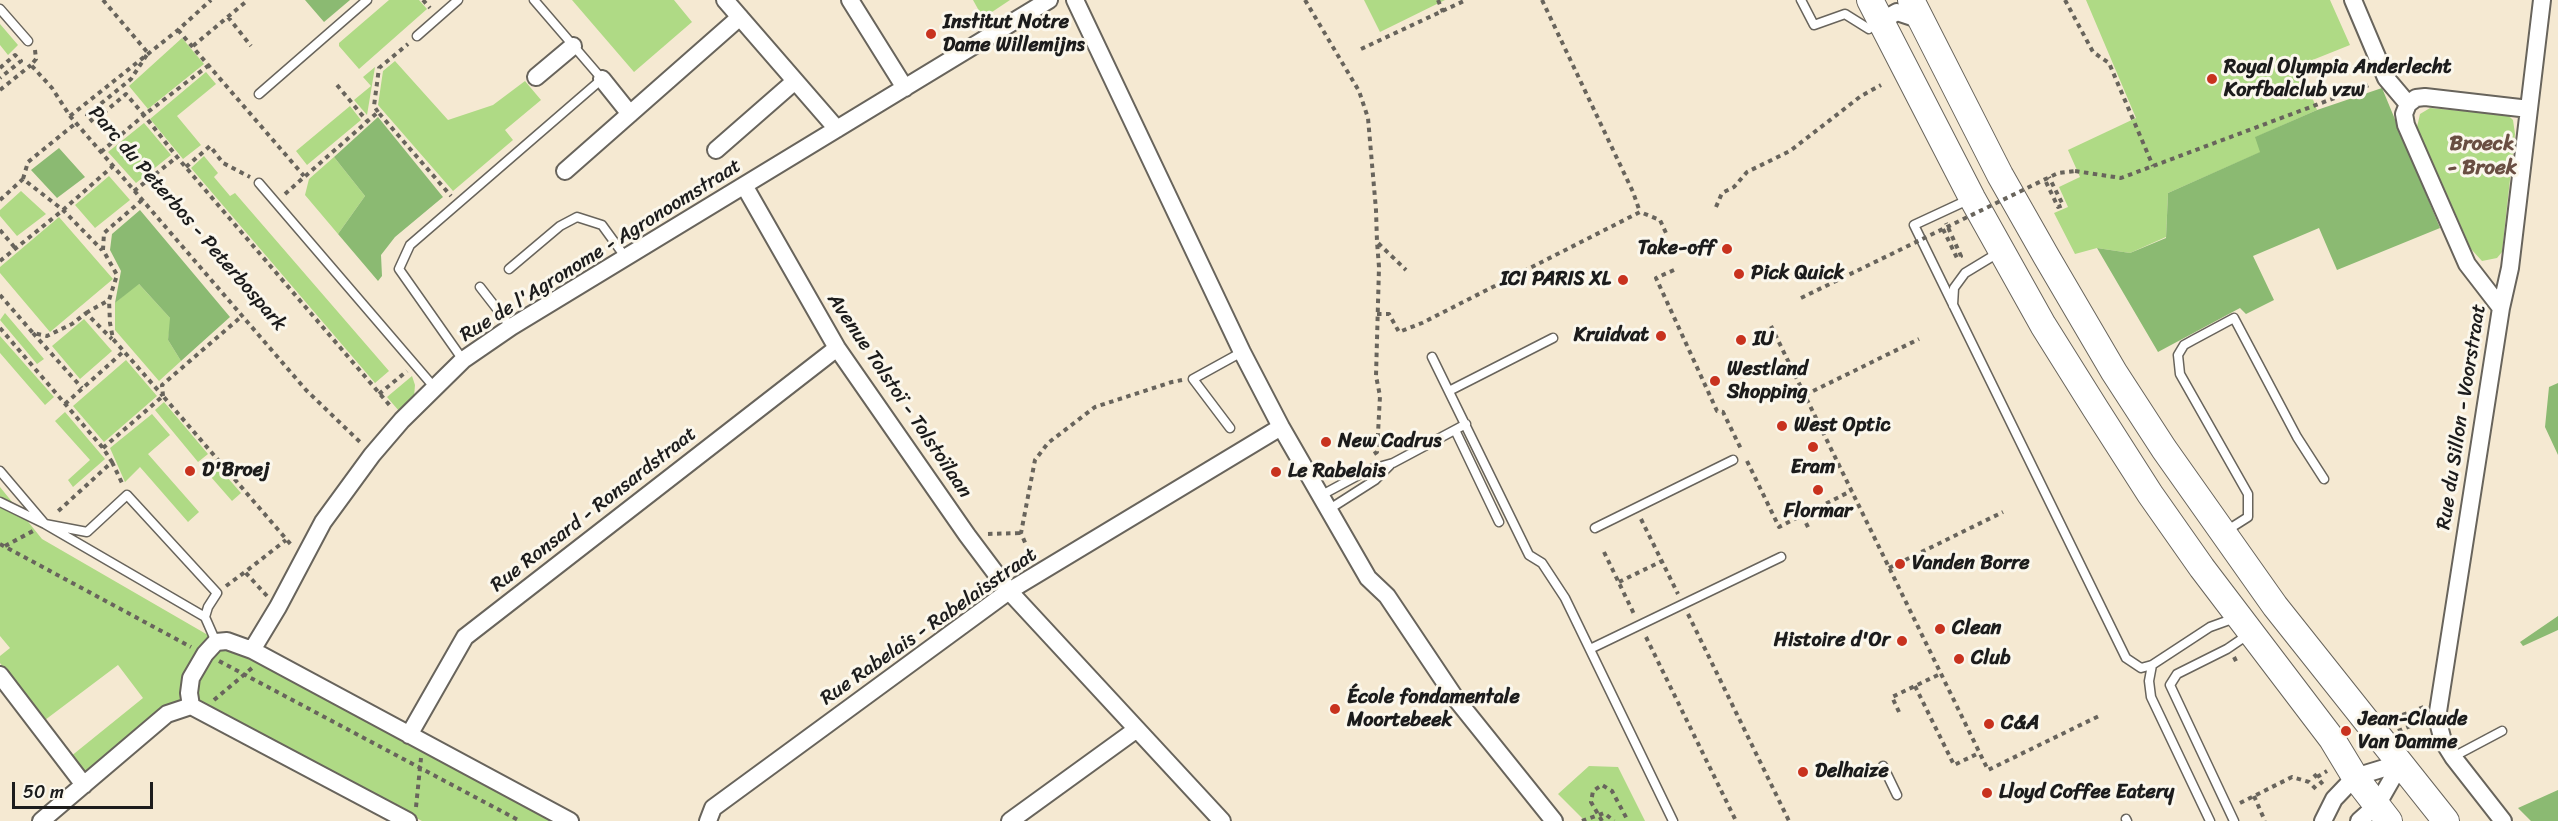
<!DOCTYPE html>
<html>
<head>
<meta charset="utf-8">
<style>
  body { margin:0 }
  #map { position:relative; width:2558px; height:821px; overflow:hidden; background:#f5e9d2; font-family:Sriracha,sans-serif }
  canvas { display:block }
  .scale { position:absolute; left:12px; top:782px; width:141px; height:27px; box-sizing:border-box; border:3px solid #1c1c1c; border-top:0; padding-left:8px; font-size:18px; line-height:21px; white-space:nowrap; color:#1c1c1c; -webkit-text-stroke:4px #fbf7ec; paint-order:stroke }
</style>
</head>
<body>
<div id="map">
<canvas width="2558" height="821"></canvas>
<div class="scale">50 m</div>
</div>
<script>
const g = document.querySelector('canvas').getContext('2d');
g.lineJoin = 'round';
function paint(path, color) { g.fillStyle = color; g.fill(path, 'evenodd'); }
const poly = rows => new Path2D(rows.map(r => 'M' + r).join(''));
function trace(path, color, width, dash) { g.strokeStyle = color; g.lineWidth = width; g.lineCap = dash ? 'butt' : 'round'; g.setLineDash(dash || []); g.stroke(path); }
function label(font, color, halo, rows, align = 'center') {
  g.font = font + ' Sriracha,sans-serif'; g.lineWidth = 6; g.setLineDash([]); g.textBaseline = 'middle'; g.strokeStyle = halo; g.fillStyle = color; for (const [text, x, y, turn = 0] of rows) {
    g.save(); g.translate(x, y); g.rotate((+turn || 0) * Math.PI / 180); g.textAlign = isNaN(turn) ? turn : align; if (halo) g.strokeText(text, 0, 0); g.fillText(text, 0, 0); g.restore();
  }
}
const green = poly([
  [389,0,419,0,427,9,359,69,339,46,339,43],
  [572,0,674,0,692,22,634,72],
  [973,0,1010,0,983,18],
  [1364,0,1445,0,1380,32],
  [2086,0,2330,0,2350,45,2300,65,2317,110,2256,137,2261,152,2168,193,2166,237,2130,253,2097,248,2075,254,2054,213,2068,207,2059,187,2080,177,2068,150,2136,118],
  [0,24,18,45,8,55,0,45],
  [182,38,204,64,148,109,129,86],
  [395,61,448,120,493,105,525,81,541,100,505,130,513,140,453,191,378,105,383,71],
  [375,67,367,115,354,100,371,86,363,77],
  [206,72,216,84,177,116,201,145,183,159,150,119],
  [350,106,361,120,307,165,296,151],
  [2430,108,2508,115,2513,120,2515,134,2502,252,2497,258,2482,261,2471,249,2417,127,2420,114],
  [144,123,171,155,136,183,108,152],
  [204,156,218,173,214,177,230,196,235,193,389,371,375,383,191,168],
  [334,157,365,196,338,234,305,195,309,179],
  [109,176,130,200,95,228,75,205],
  [21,191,46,214,17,236,0,216,0,210],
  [59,217,113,279,50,332,0,273,0,267],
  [138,283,171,319,168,340,181,361,159,381,115,330,115,303],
  [5,313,44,359,37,364,0,320],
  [84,319,112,351,80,379,52,346],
  [0,336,54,397,45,405,0,353],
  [126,360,157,396,104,442,73,406],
  [412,376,415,385,414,397,399,411,387,397],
  [164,402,208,454,198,462,155,410],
  [65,412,105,459,73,487,68,480,90,460,55,421],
  [152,414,170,435,148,454,199,512,188,522,140,467,125,482,110,448],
  [213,461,241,493,232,501,204,469],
  [0,487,42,539,239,653,556,821,422,821,210,709,180,691,180,700,84,774,70,757,143,698,118,665,45,720,0,663,0,656,10,648,0,636],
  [1589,766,1618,767,1645,821,1585,821,1558,794]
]);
const forest = poly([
  [305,0,350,0,324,22],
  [2382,88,2440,228,2337,270,2319,228,2253,256,2274,300,2246,314,2240,308,2158,352,2097,248,2130,253,2166,238,2168,193,2260,152,2255,137,2317,110],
  [378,117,443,197,395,237,381,255,382,276,378,281,338,234,365,196,334,157],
  [59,148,85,177,57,198,31,170],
  [140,210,230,317,181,361,168,340,170,318,139,284,115,303,121,271,110,250,112,234],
  [2558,383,2558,455,2545,427,2549,387],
  [2558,616,2558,630,2523,646,2520,642],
  [2558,790,2558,821,2531,821,2518,808]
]);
const path = poly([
  [103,0,148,53,131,79,87,115,93,122,126,94,144,115,209,65],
  [423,0,430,8],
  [1305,0,1359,91,1368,118,1376,210,1377,242],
  [1438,0,1443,12],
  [1542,0,1633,192,1640,212],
  [2065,0,2093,52,2109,63,2153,166],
  [228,17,251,46],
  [178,30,304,176],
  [193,46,248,0],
  [1361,49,1466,0],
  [35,50,36,59,31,65,52,88,70,116,306,390,361,443],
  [0,68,15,55,21,61,0,78],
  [337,85,367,121],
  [0,90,31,65],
  [378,112,374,106,379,68,408,44],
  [70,116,178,30,211,0],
  [101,152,144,115,177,157,392,408],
  [186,167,210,146,223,163,250,177],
  [2075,171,2121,178,2372,84],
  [23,179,28,162,76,123],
  [2046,182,2058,207,2063,205,2049,177],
  [134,191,177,157],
  [285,194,378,112,451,196],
  [0,200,23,179,63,210,102,250],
  [142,200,104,233,103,250,117,275,109,300,110,323,113,339,163,396],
  [1716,207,1722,193,1734,187,1747,172,1790,151,1861,96,1881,85],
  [1943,229,1957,258,1961,256,1946,223],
  [0,230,16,249],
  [0,261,63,210,113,166],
  [1674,270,1656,278,1717,411,1723,412,1741,449],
  [0,295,33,333,47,336,72,324,86,313,112,339],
  [86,313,109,300],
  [1377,314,1389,314,1399,332,1422,323,1640,212,1660,220,1666,233],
  [1771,326,1988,770,2101,715],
  [0,328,103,448,112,462,55,514],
  [33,333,82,388],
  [379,394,407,371],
  [1805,395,1919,339],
  [163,396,162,385,242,316],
  [65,404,124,351],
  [103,448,163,396,293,547],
  [1374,454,1377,452,1380,396,1376,376,1379,267,1377,242,1406,270],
  [1747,461,1779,527,1851,491],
  [112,462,122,483],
  [1802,515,1809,529],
  [1641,519,1678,594],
  [988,534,1021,533],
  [0,544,191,647],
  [5,546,33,531],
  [1604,552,1634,614],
  [1032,559,1021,533,1035,460,1048,443,1095,407,1172,382,1182,380],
  [1889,568,2003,512],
  [1619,582,1662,561],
  [226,586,245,572],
  [267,596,245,572,286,540],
  [1688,614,1789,821],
  [1646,637,1736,821],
  [2234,657,2238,665],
  [219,661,520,821],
  [1915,686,1954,765,1979,753],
  [214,700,252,668],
  [1899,712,1892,697,1940,674],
  [2394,718,2424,707],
  [2398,731,2422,721],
  [2314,774,2325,787],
  [2317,777,2327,771],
  [2254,796,2265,821],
  [2240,803,2292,777,2309,782,2316,789],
  [416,807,421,758],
  [1582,821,1604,813,1614,821],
  [1602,821,1591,802,1593,791,1602,785,1612,791,1628,821]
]);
const service = poly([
  [1801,0,1814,25,1845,14,1869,29],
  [0,9,28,41],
  [417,36,458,0],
  [259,94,367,0],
  [259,183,434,387],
  [1970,199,1914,225,2126,658,2141,668,2152,665,2210,627,2235,618],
  [509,269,560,226,577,217,602,225,626,258],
  [480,287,511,327],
  [1953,305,1954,288,1965,273,1998,253],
  [1432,357,1529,555,1542,563,1565,598,1673,821],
  [463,360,399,269,410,245,602,79,534,0],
  [1449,391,1553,338],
  [1230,428,1193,379,1242,352],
  [1455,430,1499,522],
  [0,471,45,524,87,532,127,495,217,593,208,607,205,617,216,642],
  [1320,496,1368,470,1393,463,1466,424],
  [0,502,45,524,205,617],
  [1328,510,1375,480,1390,465],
  [1595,528,1733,460],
  [2226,531,2248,517,2248,494,2180,374,2178,355,2184,345,2193,340,2234,318,2297,437,2324,479],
  [1590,649,1781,557],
  [2152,665,2149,681,2151,697,2210,821],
  [2453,757,2502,731],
  [1883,766,1897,795],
  [2126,819,2127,821],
  [2234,821,2170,685,2177,674,2227,649,2249,634]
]);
const minor = poly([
  [725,0,837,129],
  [850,0,905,88],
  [1075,0,1242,352,1281,427,1368,578,1387,596,1456,699,1554,821],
  [2353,0,2386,78,2408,104],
  [1881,21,1897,12,1921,20],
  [536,77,573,46],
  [602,79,630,114],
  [716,150,795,81],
  [565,171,740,17],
  [745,187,837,348,967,535,1009,591,1222,821],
  [2501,308,2467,264,2406,125,2404,114,2408,104,2416,98,2425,97,2529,109],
  [252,650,570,821],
  [0,675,84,785],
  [191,706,189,693,191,678,205,654,216,642,227,641,252,650,278,607,323,522,372,455,402,420,463,360,511,327,1049,0],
  [191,706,408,821],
  [409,735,465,637,837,348],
  [41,821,167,714,191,706],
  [708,821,713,808,1009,591,1281,427],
  [1010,821,1137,729],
  [2323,821,2334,799,2355,777,2401,763],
  [2359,821,2377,805,2401,763],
  [2503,821,2453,757,2443,741,2437,718,2501,308,2510,268,2542,0]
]);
const primary = poly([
  [1870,0,1972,198,2043,325,2095,408,2150,494,2202,568,2332,739,2355,777,2389,821],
  [1911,0,2000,175,2046,256,2114,372,2164,449,2275,606,2446,821]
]);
const pathBridge = poly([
  [1801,298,2058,173,2075,171]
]);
const markers = [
  [931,34,6,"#c8321e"],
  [2212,79,6,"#c8321e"],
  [1727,249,6,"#c8321e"],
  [1739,274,6,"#c8321e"],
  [1623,280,6,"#c8321e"],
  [1661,336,6,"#c8321e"],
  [1741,340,6,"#c8321e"],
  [1715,381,6,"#c8321e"],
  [1782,426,6,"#c8321e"],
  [1326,442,6,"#c8321e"],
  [1813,447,6,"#c8321e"],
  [190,471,6,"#c8321e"],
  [1276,472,6,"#c8321e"],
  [1818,490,6,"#c8321e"],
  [1900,564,6,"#c8321e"],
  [1940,629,6,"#c8321e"],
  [1902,641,6,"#c8321e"],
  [1959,659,6,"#c8321e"],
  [1335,709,6,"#c8321e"],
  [1989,724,6,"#c8321e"],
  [2346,731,6,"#c8321e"],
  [1803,772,6,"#c8321e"],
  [1987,793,6,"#c8321e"]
];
const poiNames = [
  ["Institut Notre",943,23],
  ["Dame Willemijns",943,46],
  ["Royal Olympia Anderlecht",2224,68],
  ["Korfbalclub vzw",2224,91],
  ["Take-off",1715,249,"right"],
  ["Pick Quick",1751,274],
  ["ICI PARIS XL",1611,280,"right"],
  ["Kruidvat",1649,336,"right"],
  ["IU",1753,340],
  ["Westland",1727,370],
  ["Shopping",1727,393],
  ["West Optic",1794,426],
  ["New Cadrus",1338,442],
  ["Eram",1813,468,"center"],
  ["D'Broej",202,471],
  ["Le Rabelais",1288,472],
  ["Flormar",1818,512,"center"],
  ["Vanden Borre",1912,564],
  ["Clean",1952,629],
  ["Histoire d'Or",1890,641,"right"],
  ["Club",1971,659],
  ["École fondamentale",1347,698],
  ["Moortebeek",1347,721],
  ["Jean-Claude",2358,720],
  ["Van Damme",2358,743],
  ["C&A",2001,724],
  ["Delhaize",1815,772],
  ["Lloyd Coffee Eatery",1999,793]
];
const streetNames = [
  ["Parc du Peterbos - Peterbospark",187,219,49],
  ["Rue de l'Agronome - Agronoomstraat",601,251,-32],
  ["Avenue Tolstoï - Tolstoïlaan",899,396,56],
  ["Rue du Sillon - Voorstraat",2462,417,-81],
  ["Rue Ronsard - Ronsardstraat",594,510,-38],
  ["Rue Rabelais - Rabelaisstraat",929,627,-35]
];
const neighbourhoodNames = [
  ["Broeck",2482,145],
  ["- Broek",2482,169]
];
paint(green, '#afda85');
paint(forest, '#8bba72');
trace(service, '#68645c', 11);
trace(minor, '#68645c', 20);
trace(primary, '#68645c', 28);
trace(path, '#68645c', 4, [4.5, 4.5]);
trace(service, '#fff', 8);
trace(minor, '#fff', 16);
trace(primary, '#fff', 26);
trace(pathBridge, '#68645c', 4, [4.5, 4.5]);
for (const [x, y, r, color] of markers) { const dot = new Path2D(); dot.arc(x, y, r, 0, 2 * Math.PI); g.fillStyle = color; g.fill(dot); trace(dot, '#fbf7ec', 2); }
label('bold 20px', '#1c1c1c', '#fbf7ec', poiNames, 'left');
label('20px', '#1c1c1c', '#fbf7ec', streetNames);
label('bold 21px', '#694e42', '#fbf7ec', neighbourhoodNames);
</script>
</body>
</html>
